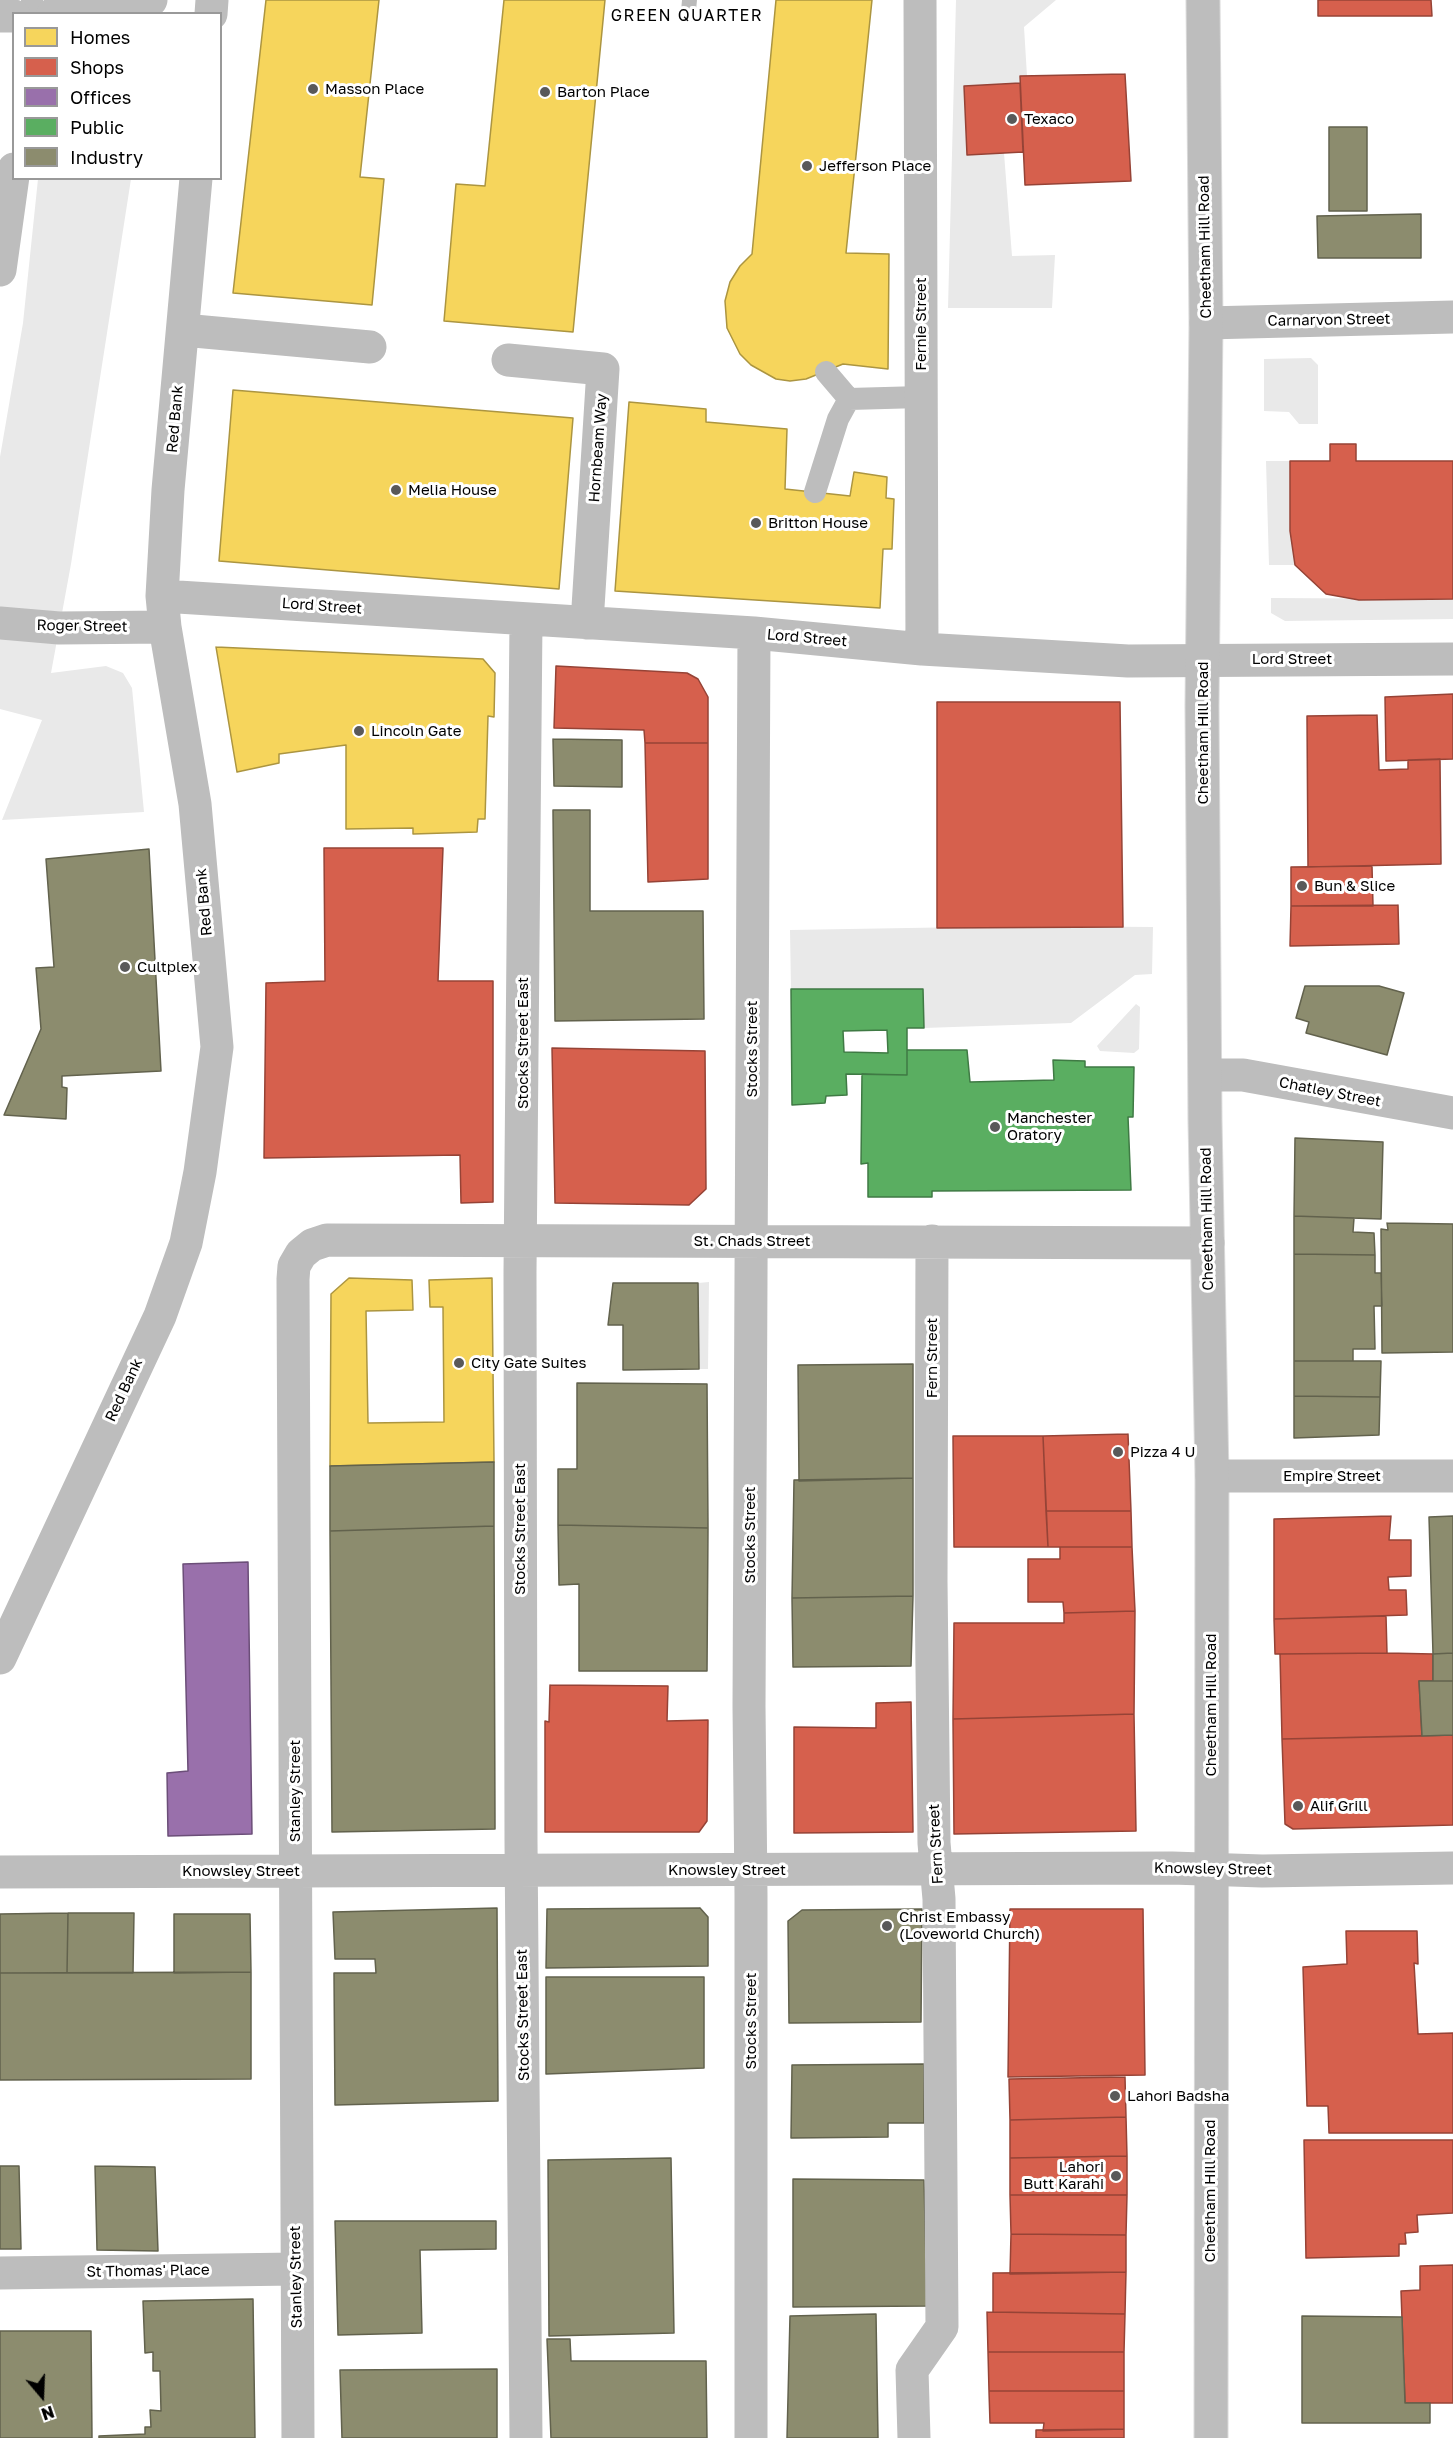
<!DOCTYPE html>
<html>
<head>
<meta charset="utf-8">
<style>
  body { margin:0 }
  #map { position:relative; width:1453px; height:2438px; overflow:hidden; background:#fff; font-family:"Golos Text",sans-serif }
  canvas { display:block }
  .legend { position:absolute; left:12px; top:12px; width:210px; height:168px; box-sizing:border-box; background:#fff; border:2px solid #999; margin:0; padding:8px 10px; list-style:none; font-size:18px; color:#000 }
  .legend li { display:flex; align-items:center; gap:12px; height:30px }
  .legend b { width:30px; border:2px solid #999 }
  .north { position:absolute; left:12px; top:2366px; width:60px; height:60px; -webkit-text-stroke:4px #fff; paint-order:stroke; rotate:161deg; font-size:16px; font-weight:700; line-height:24px; text-align:center; color:#000 }
  .north::after { content:''; display:block; margin:auto; width:21px; height:27px; background:#000; clip-path:polygon(50% 0,100% 100%,50% 72%,0 100%) }
</style>
</head>
<body>
<div id="map">
<canvas width="1453" height="2438"></canvas>
<ul class="legend">
<li><b style="height:16px;background:#f6d55c"></b>Homes</li>
<li><b style="height:16px;background:#d6604d"></b>Shops</li>
<li><b style="height:16px;background:#9970ab"></b>Offices</li>
<li><b style="height:16px;background:#5aae61"></b>Public</li>
<li><b style="height:16px;background:#8c8c6e"></b>Industry</li>
</ul>
<div class="north">N</div>
</div>
<script>
const g = document.querySelector('canvas').getContext('2d');
g.lineJoin = 'round';
function paint(path, color) { g.fillStyle = color; g.fill(path, 'evenodd'); }
const poly = rows => new Path2D(rows.map(r => 'M' + r).join(''));
function trace(path, color, width, dash) { g.strokeStyle = color; g.lineWidth = width; g.lineCap = dash ? 'butt' : 'round'; g.setLineDash(dash || []); g.stroke(path); }
function label(font, color, halo, rows, align = 'center') {
  g.font = font + ' "Golos Text",sans-serif'; g.lineWidth = 6; g.setLineDash([]); g.textBaseline = 'middle'; g.strokeStyle = halo; g.fillStyle = color; for (const [text, x, y, turn = 0] of rows) {
    g.save(); g.translate(x, y); g.rotate((+turn || 0) * Math.PI / 180); g.textAlign = isNaN(turn) ? turn : align; if (halo) g.strokeText(text, 0, 0); g.fillText(text, 0, 0); g.restore();
  }
}
const green = poly([
  [956,0,1056,0,1024,27,1027,76,1020,76,1020,83,964,87,967,155,1004,153,1012,256,1055,255,1052,308,948,308],
  [38,179,131,179,71,564,51,673,106,666,123,673,132,688,144,812,2,820,42,720,0,709,0,457,23,323],
  [1311,358,1318,365,1318,424,1299,424,1289,412,1264,411,1264,359],
  [1266,461,1290,461,1290,531,1295,565,1269,565],
  [1271,598,1453,599,1453,619,1285,621,1271,613],
  [1026,926,1153,927,1152,974,1135,975,1071,1023,924,1028,923,989,791,989,790,930],
  [1136,1004,1140,1007,1139,1049,1134,1053,1100,1051,1097,1046],
  [709,1282,708,1369,699,1369,698,1283]
]);
const water = poly([
  [682,0,697,0,695,21,680,23]
]);
const homes = poly([
  [266,0,379,0,360,177,384,179,372,305,233,293,266,0],
  [504,0,605,0,573,332,444,321,456,184,485,186,504,0],
  [776,0,872,0,846,253,889,254,888,369,843,364,806,379,790,381,776,379,751,365,740,354,727,328,725,301,730,282,740,266,752,254,776,0],
  [233,390,573,418,559,589,219,561,233,390],
  [629,402,706,409,706,422,787,429,785,489,850,496,854,472,887,477,886,498,894,499,892,549,883,549,880,608,615,591,629,402],
  [216,647,483,659,495,673,494,717,488,716,485,819,478,819,477,832,413,834,413,828,346,829,346,745,279,754,279,763,237,772,216,647],
  [349,1278,412,1280,413,1310,366,1311,368,1423,444,1422,443,1307,430,1307,429,1280,492,1278,494,1462,330,1466,331,1294,349,1278]
]);
const shops = poly([
  [1318,0,1431,0,1432,16,1318,16,1318,0],
  [1125,74,1131,181,1025,185,1020,76,1125,74],
  [1020,83,1023,152,967,155,964,86,1020,83],
  [1330,444,1356,444,1356,461,1453,461,1453,599,1359,600,1326,594,1295,565,1290,531,1290,461,1330,461,1330,444],
  [556,666,687,673,698,679,708,697,708,743,645,743,644,730,554,728,556,666],
  [1453,694,1453,759,1386,761,1385,697,1453,694],
  [937,702,1120,702,1123,927,937,928,937,702],
  [1377,715,1379,770,1408,769,1408,760,1440,759,1441,864,1308,867,1307,716,1377,715],
  [645,743,708,743,708,879,648,882,645,743],
  [324,848,443,848,438,981,493,981,493,1202,461,1203,460,1155,264,1158,266,983,325,981,324,848],
  [1372,866,1373,906,1291,906,1291,867,1372,866],
  [1398,905,1399,944,1290,946,1291,906,1398,905],
  [552,1048,705,1051,706,1189,689,1205,555,1203,552,1048],
  [1128,1434,1131,1511,1046,1511,1043,1436,1128,1434],
  [953,1436,1043,1436,1048,1547,954,1547,953,1436],
  [1046,1511,1131,1511,1132,1547,1048,1547,1046,1511],
  [1391,1516,1389,1540,1411,1540,1411,1576,1388,1577,1389,1590,1406,1590,1407,1615,1274,1619,1274,1519,1391,1516],
  [1060,1547,1132,1547,1135,1611,1064,1613,1063,1602,1028,1602,1028,1559,1060,1559,1060,1547],
  [1135,1611,1134,1714,953,1719,954,1623,1064,1623,1064,1613,1135,1611],
  [1386,1616,1387,1653,1275,1654,1274,1619,1386,1616],
  [1387,1653,1433,1654,1433,1681,1419,1681,1422,1736,1282,1739,1280,1654,1387,1653],
  [550,1685,668,1686,667,1721,708,1720,707,1821,699,1832,545,1832,545,1721,549,1722,550,1685],
  [911,1702,913,1832,794,1833,794,1727,876,1728,876,1703,911,1702],
  [1134,1714,1136,1831,954,1834,953,1719,1134,1714],
  [1453,1735,1453,1825,1293,1829,1285,1824,1282,1739,1453,1735],
  [1010,1909,1143,1909,1145,2075,1008,2077,1010,1909],
  [1346,1931,1417,1931,1418,1964,1414,1963,1418,2034,1453,2033,1453,2133,1329,2133,1328,2106,1307,2106,1303,1967,1347,1964,1346,1931],
  [1125,2077,1126,2117,1010,2120,1009,2079,1125,2077],
  [1126,2117,1127,2156,1010,2158,1010,2120,1126,2117],
  [1304,2140,1453,2140,1453,2213,1417,2215,1418,2232,1405,2233,1406,2244,1399,2244,1399,2256,1306,2258,1304,2140],
  [1127,2156,1127,2195,1010,2195,1010,2158,1127,2156],
  [1010,2195,1127,2195,1126,2235,1011,2234,1010,2195],
  [1011,2234,1126,2235,1126,2272,1010,2274,1011,2234],
  [1453,2265,1453,2403,1405,2403,1401,2291,1420,2290,1420,2266,1453,2265],
  [1126,2272,1125,2314,993,2312,993,2273,1126,2272],
  [987,2312,1125,2314,1124,2352,988,2352,987,2312],
  [988,2352,1124,2352,1124,2391,989,2391,988,2352],
  [989,2391,1124,2391,1124,2429,1043,2431,1044,2423,990,2423,989,2391],
  [1124,2429,1124,2438,1036,2438,1036,2430,1124,2429]
]);
const offices = poly([
  [248,1562,252,1834,168,1836,167,1773,188,1771,183,1564,248,1562]
]);
const public = poly([
  [791,989,923,989,924,1028,907,1028,907,1075,846,1074,847,1095,826,1096,825,1103,792,1105,791,989],
  [887,1030,888,1053,844,1052,843,1031,887,1030],
  [907,1050,967,1050,970,1082,1054,1080,1053,1060,1085,1061,1085,1067,1134,1067,1133,1117,1128,1117,1131,1190,932,1191,932,1197,868,1197,868,1163,861,1164,862,1074,907,1075,907,1050]
]);
const industry = poly([
  [1329,127,1367,127,1367,211,1329,211,1329,127],
  [1421,214,1421,258,1318,258,1317,216,1421,214],
  [553,739,622,740,622,787,554,786,553,739],
  [553,810,590,810,590,911,703,911,704,1019,555,1021,553,810],
  [149,849,161,1071,62,1076,62,1087,67,1088,66,1119,4,1115,41,1029,36,968,54,967,46,859,149,849],
  [1305,986,1379,986,1404,993,1387,1055,1306,1033,1309,1022,1296,1018,1305,986],
  [1295,1138,1383,1142,1381,1219,1294,1216,1295,1138],
  [1294,1216,1354,1218,1353,1232,1374,1233,1375,1255,1294,1254,1294,1216],
  [1387,1223,1453,1224,1453,1352,1382,1353,1381,1229,1388,1230,1387,1223],
  [1294,1254,1375,1255,1375,1273,1381,1273,1382,1306,1374,1306,1375,1349,1353,1349,1353,1361,1294,1361,1294,1254],
  [613,1283,698,1283,699,1369,623,1370,623,1325,608,1325,613,1283],
  [1294,1361,1381,1361,1380,1397,1294,1396,1294,1361],
  [913,1364,913,1478,799,1481,798,1365,913,1364],
  [577,1383,707,1384,708,1528,558,1525,558,1469,577,1469,577,1383],
  [1294,1396,1380,1397,1379,1435,1294,1438,1294,1396],
  [494,1462,494,1526,330,1531,330,1466,494,1462],
  [913,1478,913,1596,792,1598,794,1480,913,1478],
  [1453,1516,1453,1653,1433,1654,1429,1517,1453,1516],
  [558,1525,708,1528,707,1671,579,1671,579,1584,559,1585,558,1525],
  [494,1526,495,1829,332,1832,330,1531,494,1526],
  [913,1596,911,1666,793,1667,792,1598,913,1596],
  [1453,1653,1453,1681,1433,1681,1433,1654,1453,1653],
  [1419,1681,1453,1681,1453,1735,1422,1736,1419,1681],
  [497,1908,498,2101,335,2105,334,1973,376,1973,375,1959,335,1959,333,1912,497,1908],
  [700,1908,708,1917,708,1966,546,1968,547,1909,700,1908],
  [922,1909,921,2022,789,2023,788,1921,802,1910,922,1909],
  [68,1913,134,1913,133,1973,67,1973,68,1913],
  [68,1913,67,1973,0,1973,0,1914,68,1913],
  [174,1914,250,1914,251,1972,174,1973,174,1914],
  [251,1972,251,2079,0,2080,0,1973,251,1972],
  [546,1977,704,1977,704,2068,546,2074,546,1977],
  [924,2064,924,2123,888,2123,888,2137,791,2138,792,2065,924,2064],
  [671,2158,674,2333,549,2336,548,2160,671,2158],
  [0,2166,19,2166,21,2249,0,2249,0,2166],
  [95,2166,155,2167,158,2251,97,2250,95,2166],
  [793,2179,924,2180,927,2306,793,2307,793,2179],
  [335,2221,496,2221,496,2249,420,2250,422,2333,338,2335,335,2221],
  [253,2299,255,2438,99,2438,99,2436,145,2434,145,2427,151,2427,150,2410,161,2411,160,2371,153,2371,153,2352,145,2353,143,2301,253,2299],
  [876,2314,878,2438,787,2438,790,2316,876,2314],
  [1302,2316,1402,2317,1405,2403,1430,2403,1430,2423,1302,2423,1302,2316],
  [0,2331,91,2331,92,2438,0,2438,0,2331],
  [547,2339,570,2339,571,2361,706,2361,707,2438,551,2438,547,2339],
  [497,2369,497,2438,342,2438,340,2370,497,2369]
]);
const lane = poly([
  [32,14,32,0],
  [826,372,849,399],
  [815,492,838,419,849,399,921,397]
]);
const street = poly([
  [920,0,922,649],
  [53,14,151,0],
  [211,14,212,0],
  [0,16,14,16],
  [0,270,14,169],
  [1206,323,1453,317],
  [183,330,370,347],
  [508,360,603,369,587,623],
  [162,596,754,633,922,649,1128,661,1453,659],
  [526,620,520,1272,521,1841,526,2438],
  [0,623,59,628,165,627],
  [1206,1075,1243,1075,1453,1113],
  [1212,1476,1453,1476],
  [0,1658,160,1316,186,1243,200,1172,217,1047,195,804,165,627,162,596,168,490,196,178],
  [0,1872,1172,1868,1262,1871,1453,1868],
  [0,2273,296,2269],
  [298,2438,293,1279,294,1266,301,1254,312,1245,327,1240,1208,1243],
  [751,2438,751,1895,749,1706,754,633],
  [914,2438,912,2370,942,2327,939,1899,934,1843,931,1581,932,1241]
]);
const highway = poly([
  [1203,0,1206,323,1202,706,1205,1120,1212,1476,1211,2438]
]);
const markers = [
  [313,89,6,"#595959"],
  [545,92,6,"#595959"],
  [1012,119,6,"#595959"],
  [807,166,6,"#595959"],
  [396,490,6,"#595959"],
  [756,523,6,"#595959"],
  [359,731,6,"#595959"],
  [1302,886,6,"#595959"],
  [125,967,6,"#595959"],
  [995,1127,6,"#595959"],
  [459,1363,6,"#595959"],
  [1118,1452,6,"#595959"],
  [1298,1806,6,"#595959"],
  [887,1926,6,"#595959"],
  [1115,2096,6,"#595959"],
  [1116,2176,6,"#595959"]
];
const poiNames = [
  ["Masson Place",325,89],
  ["Barton Place",557,92],
  ["Texaco",1024,119],
  ["Jefferson Place",819,166],
  ["Melia House",408,490],
  ["Britton House",768,523],
  ["Lincoln Gate",371,731],
  ["Bun & Slice",1314,886],
  ["Cultplex",137,967],
  ["Manchester",1007,1118],
  ["Oratory",1007,1135],
  ["City Gate Suites",471,1363],
  ["Pizza 4 U",1130,1452],
  ["Alif Grill",1310,1806],
  ["Christ Embassy",899,1917],
  ["(Loveworld Church)",899,1934],
  ["Lahori Badsha",1127,2096],
  ["Lahori",1104,2167,"right"],
  ["Butt Karahi",1104,2184,"right"]
];
const streetNames = [
  ["Cheetham Hill Road",1205,247,-91],
  ["Carnarvon Street",1329,320,-1],
  ["Fernie Street",921,324,-90],
  ["Red Bank",175,419,-85],
  ["Hornbeam Way",598,448,-86],
  ["Lord Street",322,606,4],
  ["Roger Street",82,626,1],
  ["Lord Street",807,638,5],
  ["Lord Street",1292,659],
  ["Cheetham Hill Road",1203,733,-90],
  ["Red Bank",204,902,-95],
  ["Stocks Street East",523,1043,-90],
  ["Stocks Street",752,1049,-90],
  ["Chatley Street",1330,1092,11],
  ["Cheetham Hill Road",1207,1219,-91],
  ["St. Chads Street",752,1241],
  ["Fern Street",932,1358,-90],
  ["Red Bank",124,1390,-65],
  ["Empire Street",1332,1476],
  ["Stocks Street East",520,1529,-90],
  ["Stocks Street",750,1535,-90],
  ["Cheetham Hill Road",1211,1705,-90],
  ["Stanley Street",295,1791,-90],
  ["Fern Street",936,1844,-93],
  ["Knowsley Street",1213,1869,1],
  ["Knowsley Street",727,1870],
  ["Knowsley Street",241,1871],
  ["Stocks Street East",523,2015,-91],
  ["Stocks Street",751,2021,-90],
  ["Cheetham Hill Road",1210,2191,-90],
  ["St Thomas' Place",148,2271,-1],
  ["Stanley Street",296,2277,-91]
];
const neighbourhoodNames = [
  ["GREEN QUARTER",687,16]
];
paint(green, '#e9e9e9');
paint(water, '#bbb');
paint(homes, '#f6d55c');
trace(homes, '#ac9540', 1.5);
paint(shops, '#d6604d');
trace(shops, '#964336', 1.5);
paint(offices, '#9970ab');
trace(offices, '#6b4e78', 1.5);
paint(public, '#5aae61');
trace(public, '#3f7a44', 1.5);
paint(industry, '#8c8c6e');
trace(industry, '#62624d', 1.5);
trace(highway, '#dbdbdb', 35);
trace(lane, '#bdbdbd', 22);
trace(street, '#bdbdbd', 33);
trace(highway, '#bdbdbd', 33);
for (const [x, y, r, color] of markers) { const dot = new Path2D(); dot.arc(x, y, r, 0, 2 * Math.PI); g.fillStyle = color; g.fill(dot); trace(dot, '#fff', 2); }
label('15px', '#000', '#fff', poiNames, 'left');
label('15px', '#000', '#fff', streetNames);
g.letterSpacing = '1.5px';
label('16px', '#000', '#fff', neighbourhoodNames);
g.letterSpacing = '0px';
</script>
</body>
</html>
